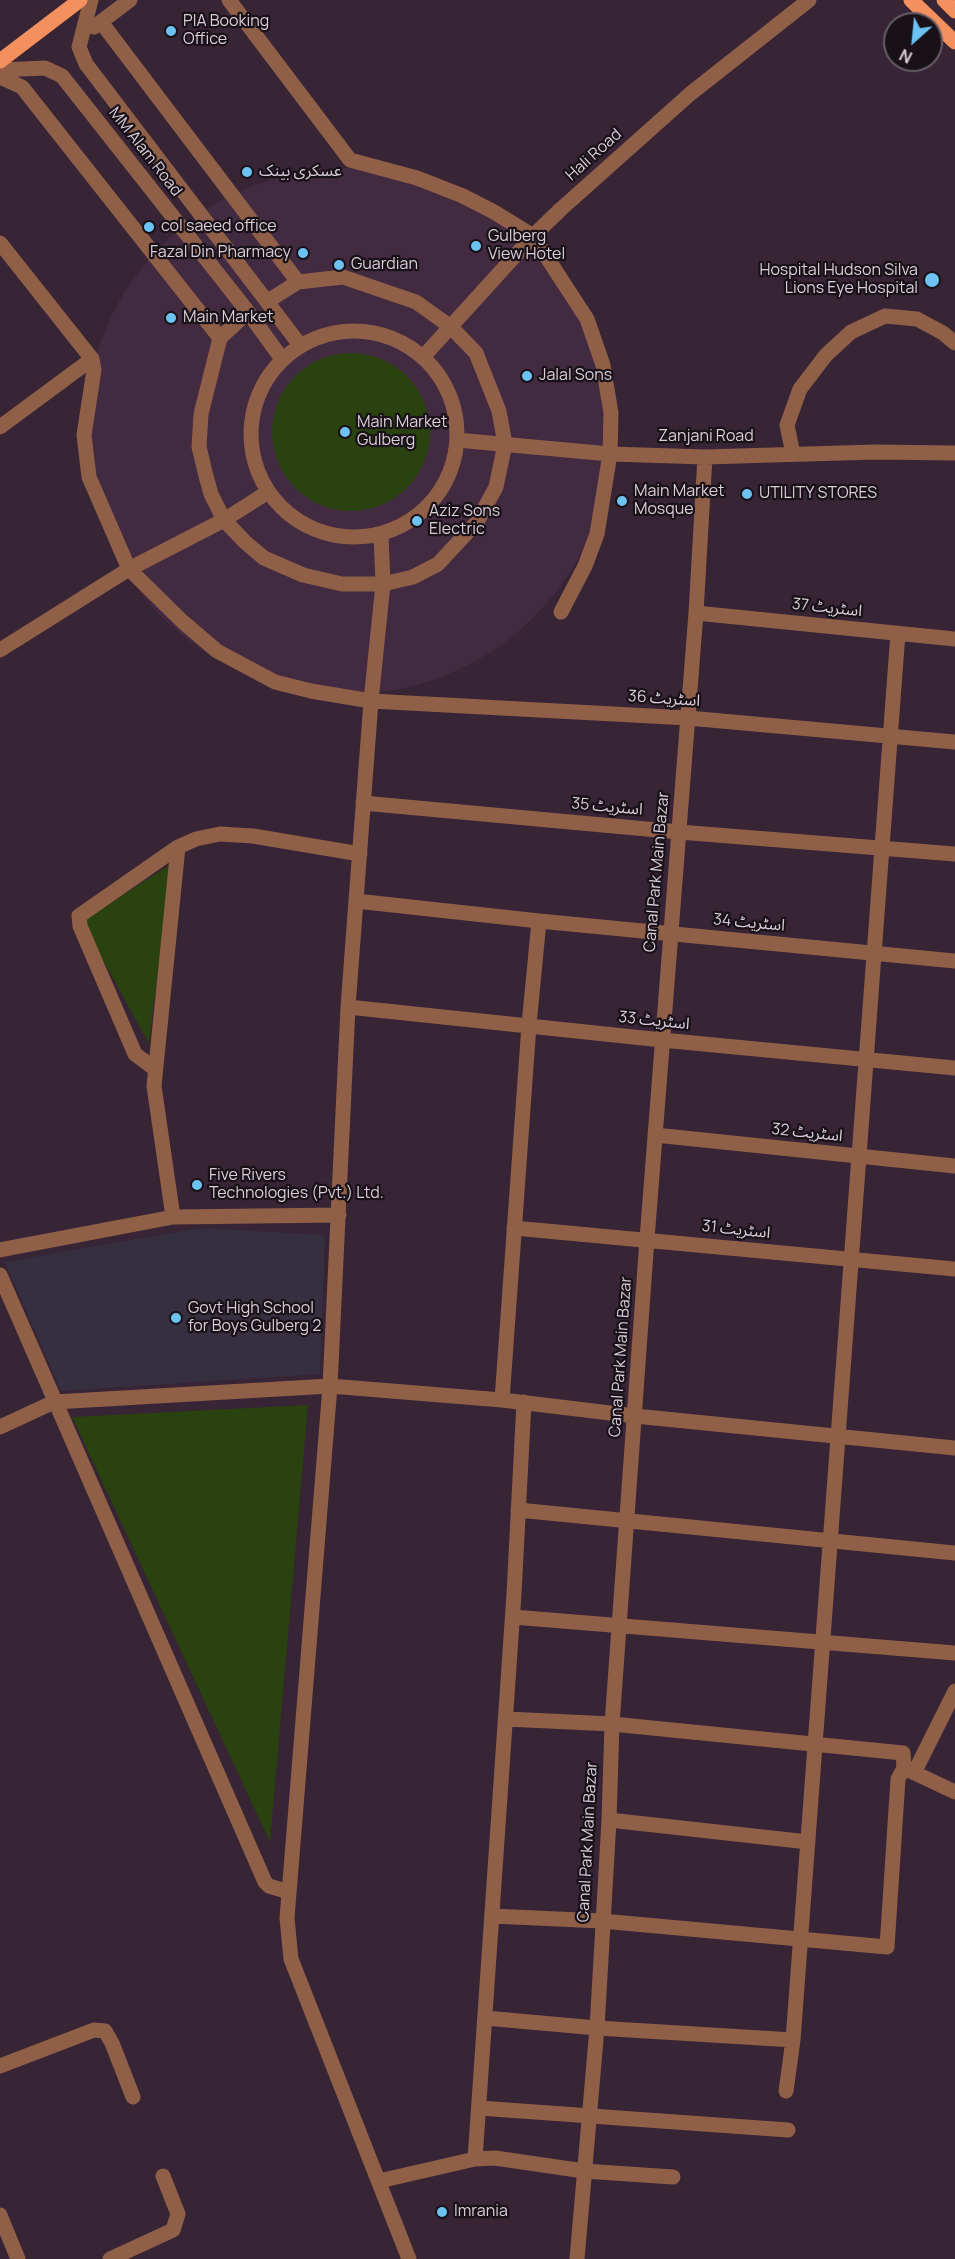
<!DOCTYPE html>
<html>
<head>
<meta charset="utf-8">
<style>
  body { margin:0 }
  #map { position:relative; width:955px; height:2259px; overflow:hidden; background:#372435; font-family:Manrope,sans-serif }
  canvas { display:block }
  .north { position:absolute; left:883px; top:12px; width:60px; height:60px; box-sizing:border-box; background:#191118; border:2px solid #665d65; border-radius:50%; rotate:207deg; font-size:16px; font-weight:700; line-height:24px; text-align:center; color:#daced9 }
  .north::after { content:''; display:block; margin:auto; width:21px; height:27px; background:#6cc3f2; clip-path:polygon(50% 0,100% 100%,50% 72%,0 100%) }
</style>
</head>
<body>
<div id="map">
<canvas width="955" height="2259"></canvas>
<div class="north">N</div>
</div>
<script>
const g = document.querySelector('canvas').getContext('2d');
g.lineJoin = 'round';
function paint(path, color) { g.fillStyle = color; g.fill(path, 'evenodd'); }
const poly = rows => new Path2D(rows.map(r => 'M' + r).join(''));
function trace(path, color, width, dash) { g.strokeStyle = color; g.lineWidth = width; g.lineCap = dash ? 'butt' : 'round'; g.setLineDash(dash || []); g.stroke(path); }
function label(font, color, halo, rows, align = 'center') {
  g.font = font + ' Manrope,"Noto Sans Arabic",sans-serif'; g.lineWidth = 4.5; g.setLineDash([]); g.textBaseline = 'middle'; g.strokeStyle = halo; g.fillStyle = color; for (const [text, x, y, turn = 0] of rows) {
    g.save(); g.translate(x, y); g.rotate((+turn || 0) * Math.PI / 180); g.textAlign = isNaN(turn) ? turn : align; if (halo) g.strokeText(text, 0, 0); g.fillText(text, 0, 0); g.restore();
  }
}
const built = poly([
  '85 431a263 263 0 1 1 526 0a263 263 0 1 1-526 0Z'
]);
const education = poly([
  [200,1228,325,1235,320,1374,61,1391,5,1262]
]);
const green = poly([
  '272 432a79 79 0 1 1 158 0a79 79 0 1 1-158 0Z',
  [171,864,149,1044,86,929,86,919],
  [308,1405,270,1842,72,1417]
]);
const minor = poly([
  [91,0,79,47,86,64,300,345],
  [229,0,350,160,417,178,463,196,494,212,533,236,587,319,603,365,611,413,610,454,597,534,585,566,561,612],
  [101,22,298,282,268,301],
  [94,27,130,0],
  [0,70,45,68,62,76,248,312,282,359],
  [0,77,22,87,220,338],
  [0,243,92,359,94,370,84,435,89,477,129,569,183,622,217,651,275,682,311,691,371,701,688,718,955,742],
  [248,312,220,338,201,414,199,447,206,476,211,494,224,520,245,542,264,558,303,575,342,584,383,584,413,577,438,564,477,522,496,487,505,444,499,411,476,353,451,327,416,302,343,277,298,282],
  '251 434a103 103 0 1 1 206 0a103 103 0 1 1-206 0Z',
  [423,357,533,236,561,209,690,94,809,0],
  [0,427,92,359],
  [457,440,610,454,705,457,875,452,955,453],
  [793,454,787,425,800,389,826,355,851,332,885,316,917,319,943,333,955,343],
  [381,534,383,584,371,701,348,1007,330,1386,287,1918,291,1959,409,2259],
  [696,613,955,639],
  [0,650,129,569,224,520,268,492],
  [363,803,679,832,955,854],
  [356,901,539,921,955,961],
  [348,1007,662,1040,955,1068],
  [155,1069,135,1054,80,926,79,916,178,847,196,839,220,834,253,836,360,854],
  [655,1135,955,1166],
  [173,1217,154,1086,178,847],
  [514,1228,955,1269],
  [0,1250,173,1217,339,1215],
  [0,1275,265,1882,269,1886,289,1892],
  [502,1400,529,1025,539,921],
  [0,1427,54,1402,330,1386,502,1400,635,1416,955,1448],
  [518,1510,955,1553],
  [513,1617,955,1653],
  [506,1719,612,1724,903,1753,904,1768,955,1792],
  [914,1773,955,1691],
  [609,1820,808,1842],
  [492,1916,602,1921,887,1947,898,1779,904,1768],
  [485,2018,597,2028,793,2040],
  [0,2066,94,2030,105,2031,112,2043,133,2097],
  [786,2091,793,2040,898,633],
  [479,2108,788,2130],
  [475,2159,514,1594,524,1402],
  [379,2181,475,2159,495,2158,584,2171,673,2177],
  [0,2215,18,2259],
  [110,2259,173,2230,178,2214,163,2176],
  [577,2259,597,2028,609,1820,612,1724,647,1239,696,613,705,457]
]);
const major = poly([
  [911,0,955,42],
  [944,0,955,11],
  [0,61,80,0]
]);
const markers = [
  [171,31,6,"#6cc3f2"],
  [247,172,6,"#6cc3f2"],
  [149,227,6,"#6cc3f2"],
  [476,246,6,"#6cc3f2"],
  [303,253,6,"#6cc3f2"],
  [339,265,6,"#6cc3f2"],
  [932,280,8,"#6cc3f2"],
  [171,318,6,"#6cc3f2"],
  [527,376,6,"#6cc3f2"],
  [345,432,6,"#6cc3f2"],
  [747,494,6,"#6cc3f2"],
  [622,501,6,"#6cc3f2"],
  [417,521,6,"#6cc3f2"],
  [197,1185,6,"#6cc3f2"],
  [176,1318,6,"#6cc3f2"],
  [442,2212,6,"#6cc3f2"]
];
const poiNames = [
  ["PIA Booking",183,22],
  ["Office",183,40],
  ["عسکری بینک",259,172],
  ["col saeed office",161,227],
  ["Gulberg",488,237],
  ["View Hotel",488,255],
  ["Fazal Din Pharmacy",291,253,"right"],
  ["Guardian",351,265],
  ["Hospital Hudson Silva",918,271,"right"],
  ["Lions Eye Hospital",918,289,"right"],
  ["Main Market",183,318],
  ["Jalal Sons",539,376],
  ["Main Market",357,423],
  ["Gulberg",357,441],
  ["Main Market",634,492],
  ["Mosque",634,510],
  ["UTILITY STORES",759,494],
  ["Aziz Sons",429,512],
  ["Electric",429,530],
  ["Five Rivers",209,1176],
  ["Technologies (Pvt.) Ltd.",209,1194],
  ["Govt High School",188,1309],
  ["for Boys Gulberg 2",188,1327],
  ["Imrania",454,2212]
];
const streetNames = [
  ["MM Alam Road",145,152,52],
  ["Hali Road",594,155,-42],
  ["Zanjani Road",706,437],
  ["اسٹریٹ 37",827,608,6],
  ["اسٹریٹ 36",664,699,4],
  ["اسٹریٹ 35",607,807,5],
  ["Canal Park Main Bazar",657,872,-85],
  ["اسٹریٹ 34",749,923,5],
  ["اسٹریٹ 33",654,1021,6],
  ["اسٹریٹ 32",807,1133,6],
  ["اسٹریٹ 31",736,1230,6],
  ["Canal Park Main Bazar",621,1357,-86],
  ["Canal Park Main Bazar",588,1842,-87]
];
paint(built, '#422a40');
paint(education, '#362f40');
paint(green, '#2a4110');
trace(minor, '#905f48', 15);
trace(major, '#f4905e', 15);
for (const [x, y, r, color] of markers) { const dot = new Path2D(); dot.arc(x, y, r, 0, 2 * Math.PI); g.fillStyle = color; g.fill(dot); trace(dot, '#191118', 2); }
label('16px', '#daced9', '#191118', poiNames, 'left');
label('16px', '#daced9', '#191118', streetNames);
</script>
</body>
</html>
